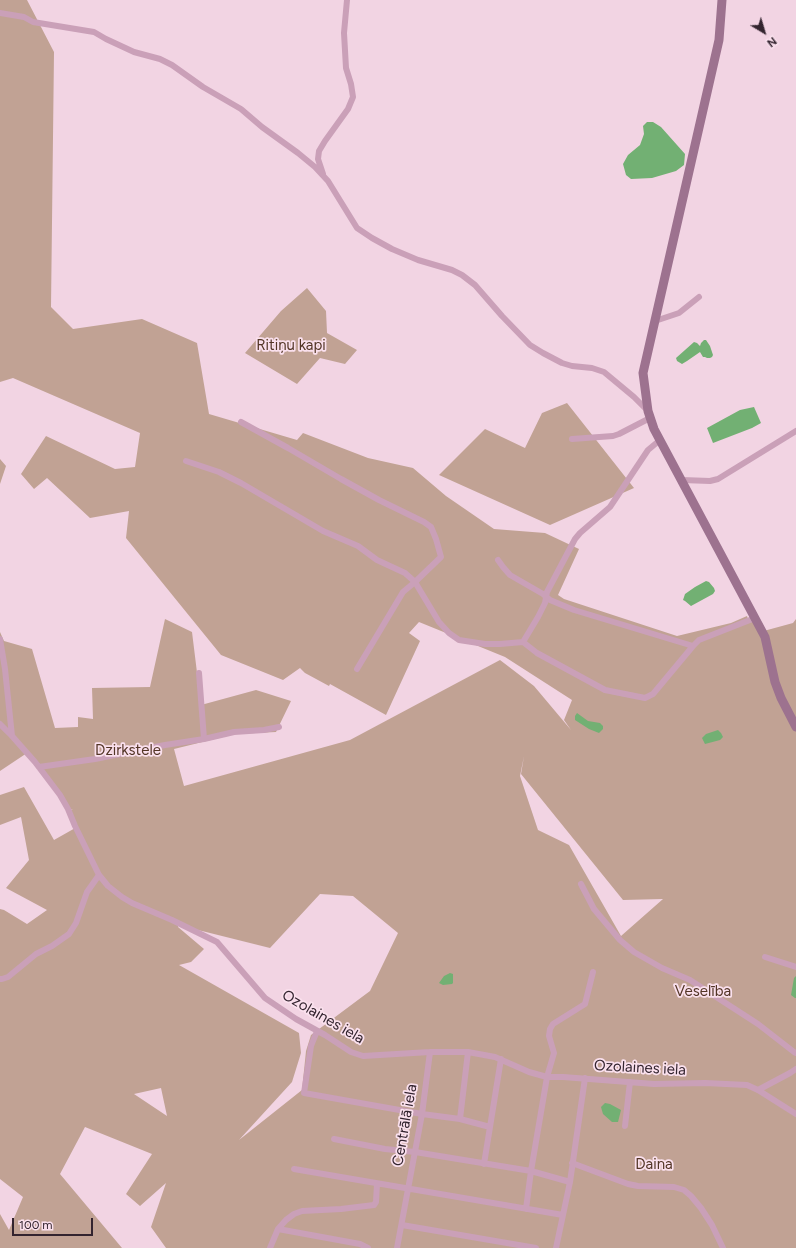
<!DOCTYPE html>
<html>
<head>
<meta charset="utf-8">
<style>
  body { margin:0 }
  #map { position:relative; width:796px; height:1248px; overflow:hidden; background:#f2d4e3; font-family:Figtree,sans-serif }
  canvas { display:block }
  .north { position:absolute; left:744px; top:12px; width:40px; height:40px; -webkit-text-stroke:3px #fae0ed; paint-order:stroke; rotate:142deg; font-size:11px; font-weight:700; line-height:16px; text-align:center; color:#33242f }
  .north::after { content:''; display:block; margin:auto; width:14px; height:18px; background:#33242f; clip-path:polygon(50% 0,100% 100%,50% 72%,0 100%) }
  .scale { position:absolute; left:12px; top:1218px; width:81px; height:18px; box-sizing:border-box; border:2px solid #33242f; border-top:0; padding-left:5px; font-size:12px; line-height:14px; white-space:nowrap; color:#33242f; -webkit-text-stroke:3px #fae0ed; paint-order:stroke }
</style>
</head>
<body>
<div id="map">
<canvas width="796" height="1248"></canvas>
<div class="north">N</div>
<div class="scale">100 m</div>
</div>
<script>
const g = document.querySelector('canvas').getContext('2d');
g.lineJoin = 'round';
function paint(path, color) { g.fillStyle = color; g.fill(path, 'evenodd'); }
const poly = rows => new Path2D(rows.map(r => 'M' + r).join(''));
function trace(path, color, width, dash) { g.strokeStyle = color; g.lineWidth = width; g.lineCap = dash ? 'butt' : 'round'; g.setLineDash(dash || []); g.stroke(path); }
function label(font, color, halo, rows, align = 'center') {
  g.font = font + ' Figtree,sans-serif'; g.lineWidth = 3.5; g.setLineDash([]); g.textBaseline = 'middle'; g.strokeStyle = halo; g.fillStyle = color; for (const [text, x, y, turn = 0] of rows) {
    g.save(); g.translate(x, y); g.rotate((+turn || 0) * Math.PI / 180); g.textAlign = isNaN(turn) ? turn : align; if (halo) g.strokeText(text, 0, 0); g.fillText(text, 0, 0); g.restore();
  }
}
const green = poly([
  [0,0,27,0,54,52,51,307,73,329,142,319,197,343,209,414,297,440,303,433,368,458,413,468,446,496,494,529,545,533,579,549,558,595,564,599,677,636,731,623,747,616,748,619,755,618,760,632,793,623,796,619,796,1248,166,1248,151,1227,166,1183,140,1206,126,1194,152,1154,85,1127,60,1174,122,1248,0,1248,0,1214,9,1230,23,1197,0,1179,0,909,4,910,27,924,47,910,6,888,29,860,21,817,0,825,0,795,24,787,54,840,77,827,70,810,73,809,68,810,27,753,0,771,0,632,4,641,32,649,55,728,78,727,78,717,93,719,92,688,150,687,165,619,192,632,201,705,256,690,291,701,276,732,235,734,174,749,184,786,350,740,500,660,534,686,571,730,564,720,572,700,505,657,419,622,409,633,420,641,386,715,330,684,329,686,305,673,300,668,283,680,221,655,126,538,129,511,90,518,47,478,34,489,21,474,46,436,115,469,135,467,140,433,13,378,0,382],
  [524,756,521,774,623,900,663,899,621,936,569,845,538,830,520,776],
  [320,894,353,896,398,933,370,991,311,1035,306,1051,302,1090,239,1140,292,1082,301,1053,299,1033,179,965,191,962,204,949,178,927,178,925,270,948],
  [161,1088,167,1116,134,1094],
  [307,288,326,311,327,333,357,350,345,364,320,358,297,384,245,353,281,311],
  [567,403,634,488,550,525,439,475,485,429,525,448,542,413],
  [0,459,6,466,0,484]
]);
const water = poly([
  [647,122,653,122,661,127,685,154,684,165,676,171,652,178,631,179,626,175,623,164,628,155,640,145,644,134,643,126],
  [704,340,706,340,710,346,713,355,712,357,710,358,707,358,705,357,703,357,700,352,687,361,682,364,677,361,676,358,694,342,697,343,700,346,701,343],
  [754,407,761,423,752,428,713,443,707,428,740,410],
  [706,581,709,582,714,588,715,591,713,594,691,606,685,601,683,600,685,594,695,587],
  [577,713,588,721,600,723,603,726,603,729,599,733,589,729,575,720,575,716],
  [718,730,721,733,723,737,720,740,705,744,702,738,706,734],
  [450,973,453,974,453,983,452,984,443,985,439,983,444,976],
  [796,976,796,998,795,998,791,995,794,978],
  [605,1103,610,1104,621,1110,618,1122,612,1122,603,1114,601,1107]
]);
const street = poly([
  [0,13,24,17,33,22,94,32,106,39,134,52,160,59,172,65,203,87,241,109,262,127,298,153,315,167,328,181,357,228,372,238,392,249,418,260,452,270,462,275,475,285,502,316,530,345,543,353,562,363,572,366,592,368,604,372,634,397,648,411],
  [323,174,318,159,319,151,325,141,348,109,353,97,351,84,346,68,344,33,347,0],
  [655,321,679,313,699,297],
  [241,422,288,448,341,479,379,500,424,522,431,527,436,539,441,557,415,582,403,592,357,669],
  [572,439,613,436,619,434,650,418],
  [186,461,219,472,241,483,323,531,358,546,377,560,405,573,415,582,439,622,449,633,459,640,485,644,500,644,523,642,537,653,605,690,645,698,653,694,693,646],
  [682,480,710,481,718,479,796,431],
  [498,560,503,567,510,575,543,594,550,600,574,610,693,646,699,640,755,618],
  [0,639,5,669,12,736],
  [523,642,538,617,545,603,547,592,575,539,580,533,610,507,648,450,660,440],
  [199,673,204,739],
  [0,724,12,736,35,762,60,795,68,809,75,826,99,875,108,886,122,897,132,903,172,920,217,942,265,998,296,1019,325,1035,351,1052,363,1056,430,1052,468,1052,495,1057,529,1072,547,1077,563,1077,654,1084,705,1083,747,1085,758,1090,796,1114],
  [39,767,95,759,165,745,204,739,234,732,264,730,279,727],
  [581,884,594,909,620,940,634,952,662,968,690,980,758,1024,794,1052,796,1053],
  [765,957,796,967],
  [0,979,2,979,8,977,36,954,52,946,69,934,76,923,87,892,99,875],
  [317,1031,311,1046,304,1093,422,1114,460,1119,490,1127],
  [758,1090,790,1073,796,1069],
  [460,1119,468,1052],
  [625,1126,630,1082],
  [334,1139,385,1149,415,1152,531,1171,570,1182],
  [572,1163,628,1184,638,1186,674,1187,684,1190,691,1196,701,1208,712,1225,723,1248],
  [484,1164,501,1059],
  [294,1169,563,1215],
  [526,1209,531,1171,547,1077,554,1053,549,1036,550,1029,553,1024,585,1004,593,972],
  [402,1225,536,1248],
  [278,1229,360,1244,368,1248],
  [270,1248,278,1229,286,1220,294,1214,302,1211,341,1209,374,1205,376,1202,377,1184],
  [397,1248,422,1114,430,1052],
  [556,1248,570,1182,585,1078]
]);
const secondary = poly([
  [722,0,719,40,643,373,648,411,654,429,765,637,775,682,781,698,796,727]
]);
const parkNames = [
  ["Ritiņu kapi",291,346],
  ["Dzirkstele",128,751],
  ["Veselība",703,992],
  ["Daina",654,1165]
];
const streetNames = [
  ["Ozolaines iela",323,1017,30],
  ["Ozolaines iela",640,1068,3],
  ["Centrālā iela",405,1125,-80]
];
paint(green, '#c1a294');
paint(water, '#72b073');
trace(street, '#caa0b8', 6);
trace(secondary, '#9d728f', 9);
label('15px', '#533526', '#fae0ed', parkNames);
label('15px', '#33242f', '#fae0ed', streetNames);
</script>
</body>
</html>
